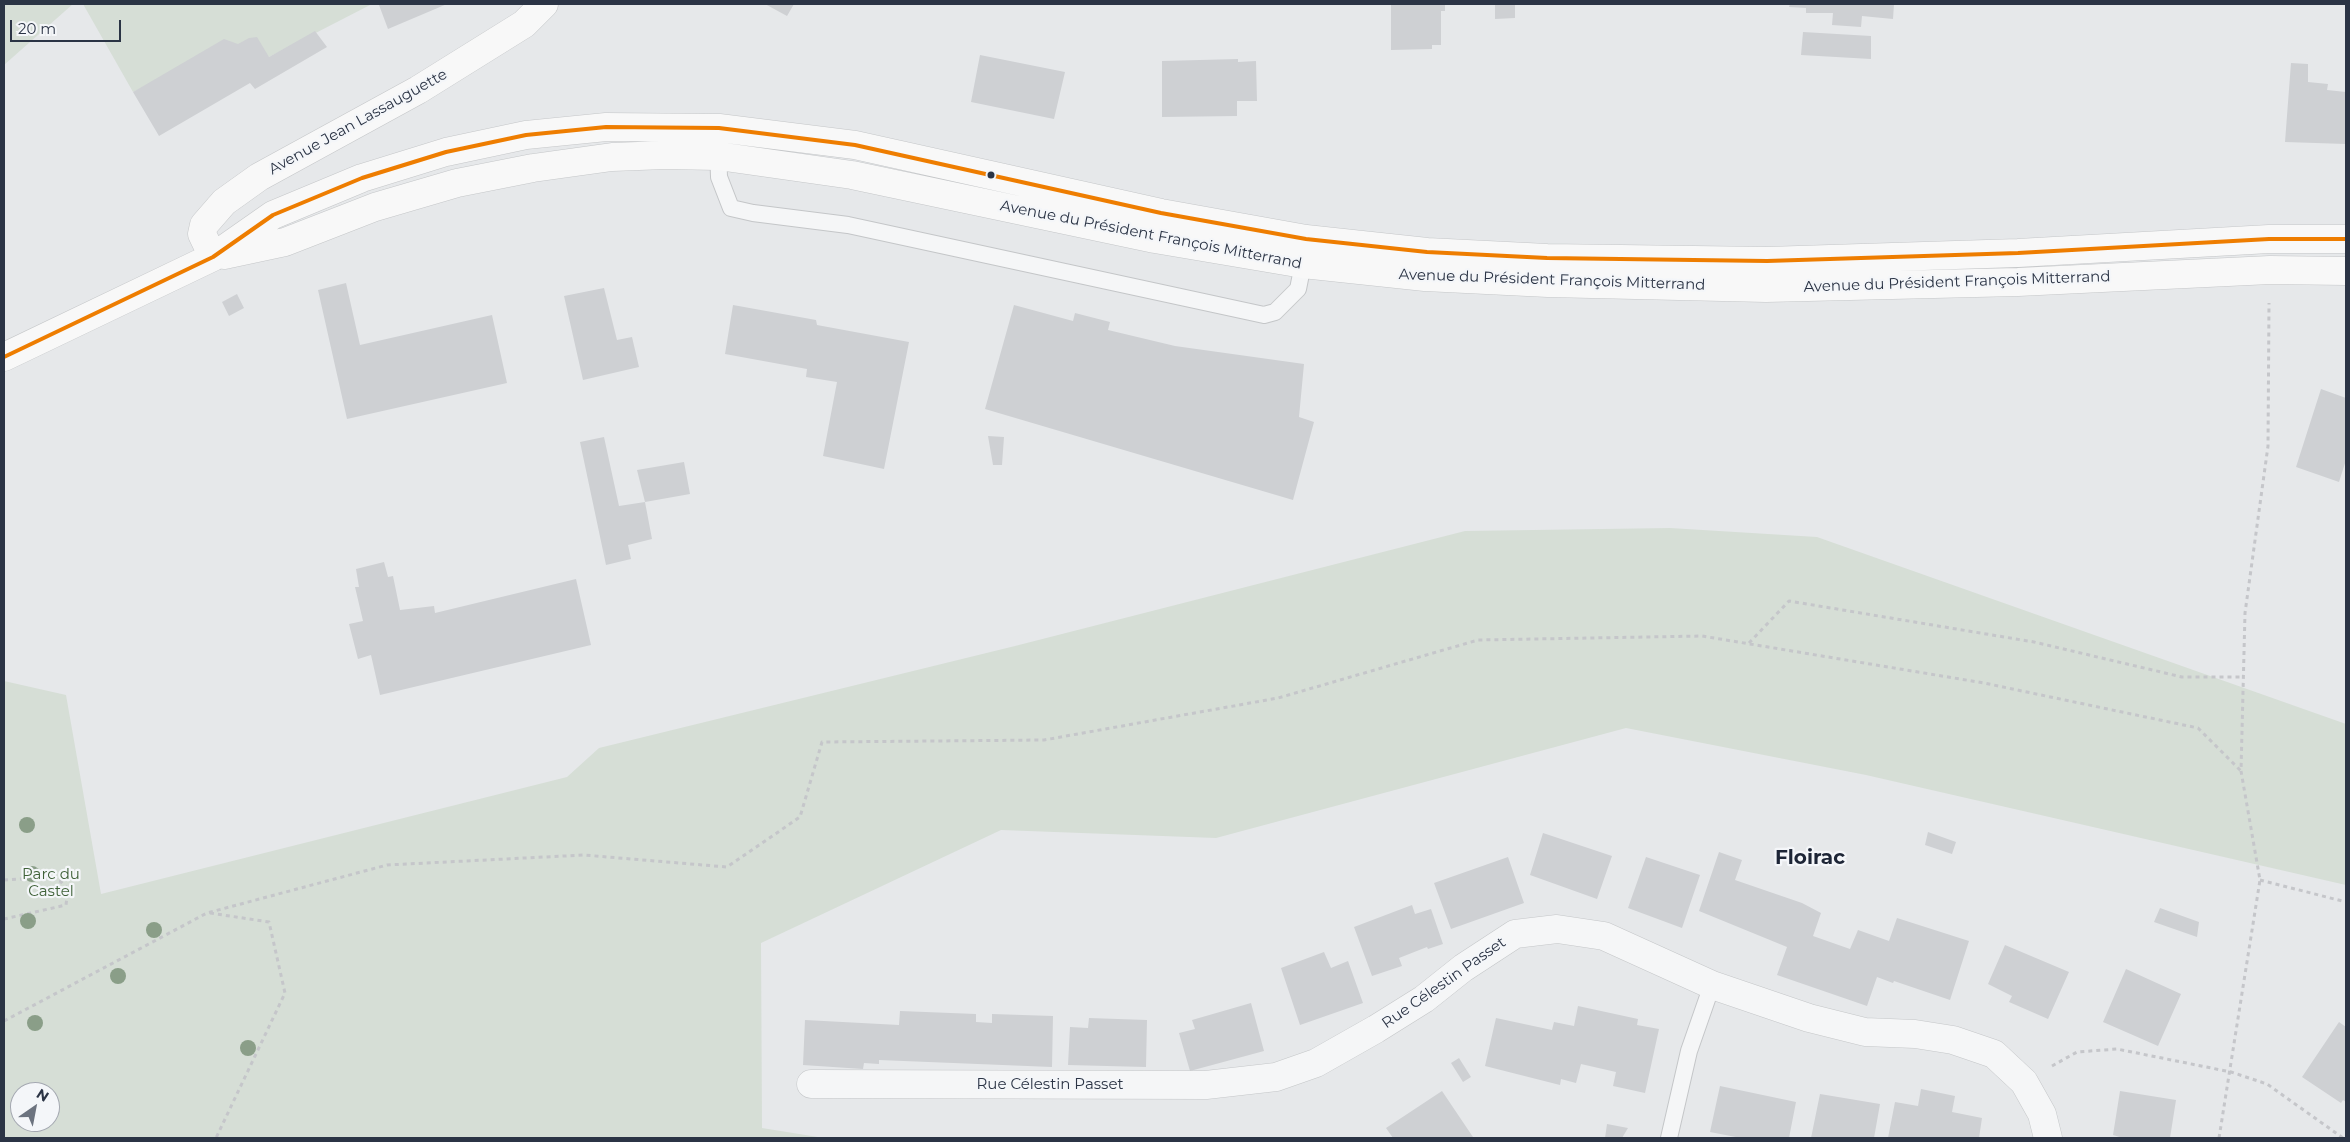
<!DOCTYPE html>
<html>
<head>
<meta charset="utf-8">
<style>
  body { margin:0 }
  #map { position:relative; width:2350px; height:1142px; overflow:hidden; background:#e6e8ea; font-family:Montserrat,sans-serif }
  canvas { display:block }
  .frame { position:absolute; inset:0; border:5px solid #2b3445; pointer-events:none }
  .north { position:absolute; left:10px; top:1082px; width:50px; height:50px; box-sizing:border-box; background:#f4f6f9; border:1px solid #a4a8b1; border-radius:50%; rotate:33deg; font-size:14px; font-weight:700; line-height:20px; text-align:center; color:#2b3445 }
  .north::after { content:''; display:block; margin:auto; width:18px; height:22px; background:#6c737f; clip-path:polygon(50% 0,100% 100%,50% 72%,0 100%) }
  .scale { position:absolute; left:10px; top:20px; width:111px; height:22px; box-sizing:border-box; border:2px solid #2b3445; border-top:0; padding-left:6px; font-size:15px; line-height:18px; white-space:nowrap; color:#2b3445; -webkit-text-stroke:4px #f4f6f9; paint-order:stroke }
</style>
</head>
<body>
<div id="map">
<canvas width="2350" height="1142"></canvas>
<div class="frame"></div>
<div class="north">N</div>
<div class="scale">20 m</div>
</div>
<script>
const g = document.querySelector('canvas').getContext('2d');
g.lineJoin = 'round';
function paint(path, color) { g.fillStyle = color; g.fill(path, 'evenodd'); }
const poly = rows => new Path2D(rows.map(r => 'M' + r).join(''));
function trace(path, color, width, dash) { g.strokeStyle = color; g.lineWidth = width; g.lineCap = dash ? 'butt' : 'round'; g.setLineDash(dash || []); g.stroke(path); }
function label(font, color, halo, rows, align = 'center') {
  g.font = font + ' Montserrat,sans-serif'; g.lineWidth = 4.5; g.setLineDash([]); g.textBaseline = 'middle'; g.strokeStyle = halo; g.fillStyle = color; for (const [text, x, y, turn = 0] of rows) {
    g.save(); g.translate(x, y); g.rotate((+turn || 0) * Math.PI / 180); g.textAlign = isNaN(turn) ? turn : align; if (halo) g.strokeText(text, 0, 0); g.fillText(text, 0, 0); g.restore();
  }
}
const green = poly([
  [4,4,73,4,4,65],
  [83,4,372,4,269,57,238,44,133,92],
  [1670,528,1817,537,2346,724,2346,885,1866,775,1626,728,1216,838,1001,830,761,943,762,1128,824,1138,4,1138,4,681,66,695,101,894,567,777,599,748,1015,646,1465,531],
  [20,1092,50,1092,50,1122,20,1122]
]);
const building = poly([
  [383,4,447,4,388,29,379,5],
  [765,4,794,4,787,16],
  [1391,4,1445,4,1445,11,1441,11,1441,45,1432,45,1432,49,1391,50],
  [1495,4,1515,4,1515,18,1495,19],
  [1790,4,1894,4,1893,19,1862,16,1861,27,1832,25,1833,13,1806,13,1806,8,1789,7],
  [315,31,327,47,255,89,250,83,159,136,133,92,224,39,238,44,249,38,257,37,269,57],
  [1803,32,1871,36,1871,59,1801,55],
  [980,55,1065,72,1054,119,971,102],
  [1238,59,1238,62,1256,61,1257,101,1237,101,1237,116,1162,117,1162,61],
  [2291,63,2308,64,2308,82,2328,84,2327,90,2346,92,2346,144,2285,142],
  [346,283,360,345,492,315,507,383,347,419,318,290],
  [604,288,617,340,632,337,639,367,583,380,564,296],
  [237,294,244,308,229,316,222,302],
  [733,305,816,320,817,325,909,342,884,469,823,456,837,382,806,377,807,369,725,354],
  [1014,305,1073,321,1075,313,1110,322,1108,330,1175,346,1304,364,1299,417,1314,422,1293,500,985,409],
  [2321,389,2346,398,2346,460,2339,482,2296,467],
  [988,436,1004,437,1002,465,993,465],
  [604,437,619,506,645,502,637,470,684,462,690,494,645,502,652,539,628,545,631,559,606,565,580,442],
  [384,562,388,577,393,576,400,610,434,606,435,613,576,579,591,645,380,695,371,655,358,659,349,624,363,621,355,587,359,587,356,569],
  [1928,832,1956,842,1952,854,1925,845],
  [1543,833,1612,856,1597,899,1530,875],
  [1719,852,1742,860,1735,880,1802,903,1821,913,1813,936,1850,949,1858,930,1889,941,1897,918,1969,941,1950,1000,1894,981,1893,983,1877,977,1867,1006,1777,975,1787,947,1699,911],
  [1508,857,1524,903,1451,929,1434,883],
  [1646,857,1700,875,1682,928,1628,908],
  [1412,905,1415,914,1431,909,1443,944,1428,949,1427,947,1399,958,1402,966,1372,976,1354,927],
  [2160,908,2199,922,2197,937,2154,922],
  [2005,945,2069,972,2048,1019,2009,1002,2012,996,1988,984],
  [1324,952,1331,968,1348,961,1363,1003,1300,1025,1281,968],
  [2126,969,2181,994,2158,1046,2103,1022],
  [1251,1003,1264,1051,1190,1071,1179,1033,1195,1029,1192,1020],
  [1578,1006,1638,1019,1637,1025,1659,1029,1645,1093,1613,1086,1616,1072,1581,1064,1576,1083,1561,1079,1560,1085,1485,1066,1496,1018,1552,1030,1554,1022,1574,1026],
  [900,1011,976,1014,976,1022,992,1023,992,1014,1053,1016,1052,1067,879,1060,879,1064,864,1063,863,1069,803,1065,805,1020,899,1025],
  [1089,1018,1147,1020,1146,1067,1068,1065,1070,1027,1088,1028],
  [2339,1022,2346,1027,2346,1102,2343,1100,2341,1103,2302,1077],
  [1459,1058,1471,1077,1463,1082,1451,1063],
  [1720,1086,1796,1102,1789,1138,1741,1138,1710,1132],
  [1921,1089,1955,1096,1952,1112,1982,1118,1979,1138,1888,1138,1895,1102,1918,1106],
  [1442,1091,1473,1137,1393,1138,1386,1128],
  [2120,1091,2176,1100,2170,1138,2123,1138,2113,1135],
  [1820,1094,1880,1104,1874,1138,1811,1138],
  [1607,1124,1628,1128,1622,1138,1605,1138]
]);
const path = poly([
  [1749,643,1789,601,2034,642,2182,677,2244,677],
  [4,880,49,877,60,881,68,889,66,905,4,919],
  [2260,880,2346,902],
  [210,913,269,922,285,993,216,1138],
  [4,1021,207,913,387,865,584,855,727,867,800,817,822,742,1044,740,1278,698,1478,640,1702,636,1984,683,2198,728,2241,771],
  [2052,1066,2077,1052,2117,1049,2231,1072,2267,1084,2343,1138],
  [2219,1138,2260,880,2241,771,2245,613,2268,446,2269,303]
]);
const lane = poly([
  [718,147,719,177,731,208,753,213,848,225,1264,315,1275,312,1298,289,1303,264],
  [1669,1138,1689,1051,1712,985]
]);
const street = poly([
  [811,1084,1206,1085,1276,1077,1316,1063,1376,1029,1424,999,1463,968,1515,934,1557,929,1604,936,1712,985,1809,1018,1865,1032,1915,1034,1953,1040,1994,1054,2024,1082,2042,1114,2048,1138]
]);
const secondary = poly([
  [224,255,285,242,375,207,457,183,533,168,612,157,665,155,718,156,852,175,1155,239,1303,264,1425,277,1548,283,1766,288,2018,282,2270,270,2346,271],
  [213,257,202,234,204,225,224,202,259,177,418,90,524,24,544,4],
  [4,357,213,257,273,215,362,178,446,152,526,135,606,127,719,128,855,145,1161,213,1306,239,1427,252,1547,258,1767,261,2018,253,2269,239,2346,239]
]);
const bus1 = poly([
  [4,357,213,257,273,215,362,178,446,152,526,135,606,127,719,128,855,145,1161,213,1306,239,1427,252,1547,258,1767,261,2018,253,2269,239,2346,239]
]);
const trees = [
  [27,825],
  [32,874],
  [28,921],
  [154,930],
  [118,976],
  [35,1023],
  [248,1048]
];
const markers = [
  [991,175,4.5,"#2b3445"]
];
const streetNames = [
  ["Avenue Jean Lassauguette",358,122,-29],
  ["Avenue du Président François Mitterrand",1151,235,11],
  ["Avenue du Président François Mitterrand",1552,280,2],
  ["Avenue du Président François Mitterrand",1957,282,-2],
  ["Rue Célestin Passet",1444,983,-35],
  ["Rue Célestin Passet",1050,1085]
];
const parkNames = [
  ["Parc du",51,875],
  ["Castel",51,892]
];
const districtNames = [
  ["Floirac",1810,858]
];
paint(green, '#d6ded6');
paint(building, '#ced0d3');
trace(lane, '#c4c6c8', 18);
trace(street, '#c4c6c8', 29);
trace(secondary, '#c4c6c8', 29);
trace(path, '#c5c6ca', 3, [4, 4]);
trace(lane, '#f5f6f7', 16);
trace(street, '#f5f6f7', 28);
trace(secondary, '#f8f8f8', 28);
trace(bus1, '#ee7d00', 4);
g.fillStyle = '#8a9e88';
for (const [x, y] of trees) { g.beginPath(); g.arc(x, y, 8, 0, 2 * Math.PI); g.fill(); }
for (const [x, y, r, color] of markers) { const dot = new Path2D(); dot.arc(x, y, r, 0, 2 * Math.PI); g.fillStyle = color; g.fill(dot); trace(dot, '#f4f6f9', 2); }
label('15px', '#2b3445', '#f4f6f9', streetNames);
label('15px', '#3f6138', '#f4f6f9', parkNames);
label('bold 20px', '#1d2536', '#f4f6f9', districtNames);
</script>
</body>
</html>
